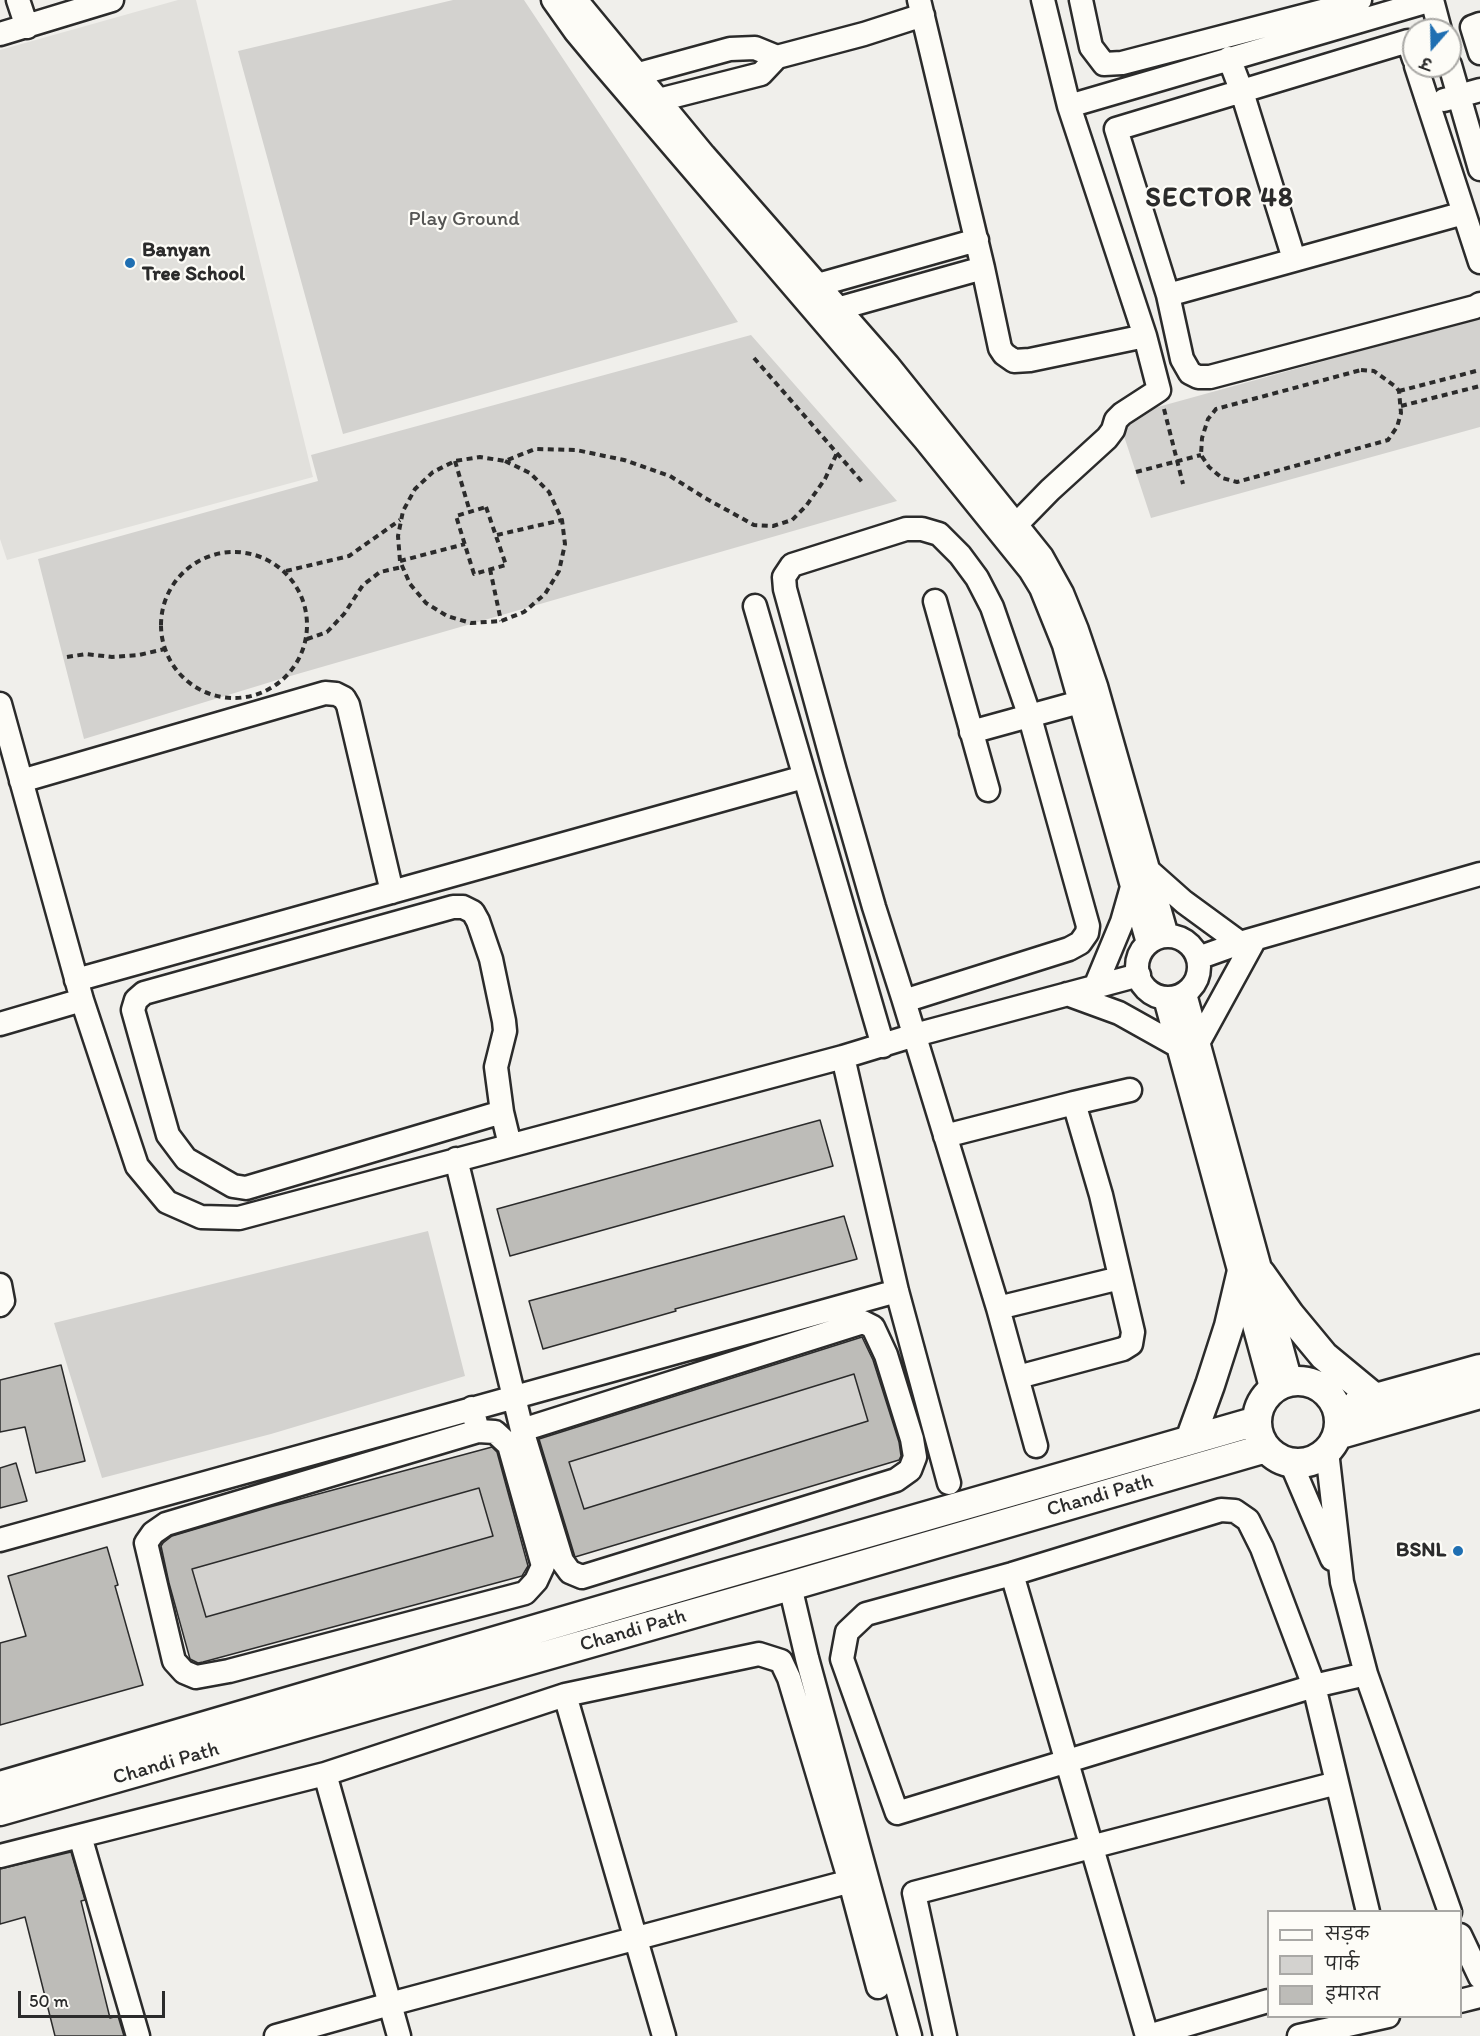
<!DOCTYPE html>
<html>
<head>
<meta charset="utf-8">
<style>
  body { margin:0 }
  #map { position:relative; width:1480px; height:2036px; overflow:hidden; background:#f0efeb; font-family:Itim,"Playpen Sans Deva",sans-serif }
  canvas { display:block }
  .legend { position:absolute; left:1267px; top:1910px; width:195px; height:108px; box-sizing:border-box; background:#fdfcf7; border:2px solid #a9a8a5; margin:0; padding:8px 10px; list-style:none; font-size:18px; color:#2b2b2b }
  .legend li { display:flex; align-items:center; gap:12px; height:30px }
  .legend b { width:30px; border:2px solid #a9a8a5 }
  .north { position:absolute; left:1402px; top:18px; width:60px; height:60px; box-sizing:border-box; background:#fdfcf7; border:2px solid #a9a8a5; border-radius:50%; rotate:200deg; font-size:16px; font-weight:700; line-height:24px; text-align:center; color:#2b2b2b }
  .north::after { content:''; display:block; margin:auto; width:21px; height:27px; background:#1f6fb2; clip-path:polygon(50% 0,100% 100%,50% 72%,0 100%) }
  .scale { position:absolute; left:18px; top:1991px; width:147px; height:27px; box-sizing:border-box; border:3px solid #2b2b2b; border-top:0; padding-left:8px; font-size:18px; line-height:21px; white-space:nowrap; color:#2b2b2b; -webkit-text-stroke:4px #fdfcf7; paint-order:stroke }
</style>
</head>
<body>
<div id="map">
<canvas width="1480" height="2036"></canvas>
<ul class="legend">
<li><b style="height:8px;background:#fdfcf7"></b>सड़क</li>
<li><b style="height:16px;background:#d3d2cf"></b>पार्क</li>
<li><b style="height:16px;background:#bdbcb8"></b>इमारत</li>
</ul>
<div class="north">उ</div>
<div class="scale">50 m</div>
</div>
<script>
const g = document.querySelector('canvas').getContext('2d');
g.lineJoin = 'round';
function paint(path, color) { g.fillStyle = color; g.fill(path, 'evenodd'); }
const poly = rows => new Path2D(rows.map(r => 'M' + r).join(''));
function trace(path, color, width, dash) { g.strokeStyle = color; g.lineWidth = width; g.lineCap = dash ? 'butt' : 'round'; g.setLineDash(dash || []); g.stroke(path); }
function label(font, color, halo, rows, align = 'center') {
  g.font = font + ' Itim,sans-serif'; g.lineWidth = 4.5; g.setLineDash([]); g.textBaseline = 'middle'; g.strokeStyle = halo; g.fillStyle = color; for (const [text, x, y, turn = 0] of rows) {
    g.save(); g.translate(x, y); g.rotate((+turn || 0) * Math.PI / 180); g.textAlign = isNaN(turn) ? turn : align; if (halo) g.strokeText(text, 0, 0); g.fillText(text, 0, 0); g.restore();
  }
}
const built = poly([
  [178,0,196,0,313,477,7,560,0,539,0,50]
]);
const green = poly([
  [453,0,524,0,738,322,343,434,238,51],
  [1480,318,1480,427,1151,518,1118,418],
  [751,335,897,501,287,677,84,739,38,559,318,481,311,455],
  [428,1231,465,1376,271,1434,102,1478,54,1323],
  [854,1374,868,1421,584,1509,569,1462],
  [479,1488,493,1536,206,1617,192,1569]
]);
const building = poly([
  [820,1120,833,1166,510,1256,497,1209,820,1120],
  [844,1216,857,1259,675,1309,676,1311,543,1349,529,1301,844,1216],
  [862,1337,873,1360,899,1442,901,1456,899,1460,575,1557,539,1439,862,1337],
  [854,1374,868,1421,584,1509,569,1462,854,1374],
  [61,1365,85,1461,36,1473,25,1427,0,1432,0,1380,61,1365],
  [492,1447,497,1452,528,1566,522,1576,203,1662,198,1663,190,1659,169,1583,161,1546,163,1543,172,1536,270,1507,492,1447],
  [479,1488,493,1536,206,1617,192,1569,479,1488],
  [16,1463,27,1501,0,1508,0,1468,16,1463],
  [107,1547,118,1585,115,1586,143,1685,0,1725,0,1643,26,1636,8,1576,107,1547],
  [71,1852,85,1900,81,1901,110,2018,118,2016,124,2036,55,2036,25,1917,0,1924,0,1869,71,1852]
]);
const path = poly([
  [754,358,863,483],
  [1361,370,1374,371,1396,387,1399,391,1401,413,1397,427,1388,440,1237,482,1222,478,1209,467,1201,455,1202,438,1208,419,1216,409,1361,370],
  [1399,391,1480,370],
  [1401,406,1480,386],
  [1164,409,1183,484],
  [455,461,470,512],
  [505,461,530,473,549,492,562,520,565,544,559,571,545,594,524,612,501,621,471,623,447,616,426,603,410,584,400,561,398,536,403,511,415,489,433,472,455,461,480,457,505,461,535,449,576,450,624,460,670,476,705,498,754,525,773,526,792,520,806,506,825,479,837,453],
  [1136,472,1201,455],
  [486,507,506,565,474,574,456,516,486,507],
  [497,535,562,520],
  '161 625a73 73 0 1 1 146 0a73 73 0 1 1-146 0Z',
  [400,561,465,544],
  [490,569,501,621],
  [286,571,349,556,400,520],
  [307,639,327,632,344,614,363,585,380,572,402,567],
  [67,657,86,654,112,657,139,655,165,649]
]);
const minor = poly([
  [18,0,27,27],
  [553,0,575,31,600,61,925,440,1030,570,1041,588,1064,645,1148,943],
  [576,0,704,155,888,365,1042,557,1062,593,1077,630,1096,686,1167,936],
  [919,0,983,268,1000,348,1004,354,1014,361,1030,360,1145,336],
  [1081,0,1091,47,1104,64,1122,63,1349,4,1360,0],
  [1432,0,1440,30],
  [1480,24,1472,27,1480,53],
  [0,34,112,0],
  [1229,58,1242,92,1294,259],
  [1414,59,1408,41,1116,129,1168,295,1182,359,1190,373,1198,377,1210,377,1475,307,1480,304],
  [1450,65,1480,169],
  [1416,66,1480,262],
  [624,78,730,49,755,48,777,57],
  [1444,100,1480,90],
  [647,103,761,74,777,57,864,34,923,15],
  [1069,106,1432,0],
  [807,288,977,240],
  [1168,295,1464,213],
  [826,312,983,268],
  [906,529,922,529,939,534,960,555,977,578,992,607,1029,714,1088,926,1087,933,1080,943,1069,949,904,1001,874,907,835,771,785,589,784,577,792,565,906,529],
  [1007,534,1050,490,1107,438,1113,430,1116,420,1122,414,1159,390,1145,336,1069,106,1043,0],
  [935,601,988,790],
  [755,606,883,1046],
  [0,704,82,1000,137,1166,167,1202,201,1217,239,1218,269,1210,843,1057,915,1035,1139,975],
  [971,732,1080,702],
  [21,781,325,693,336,694,344,698,348,705,392,892],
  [1148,870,1184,902,1240,943],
  '1137 967a31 31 0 1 1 62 0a31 31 0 1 1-62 0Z',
  [1198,958,1240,943,1480,874],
  [76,980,804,777],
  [1095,987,1122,922,1132,887],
  [1067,994,1119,1013,1178,1046],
  [1185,994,1291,1382],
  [1165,998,1272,1391],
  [904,1001,998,1308,1036,1446],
  [0,1024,82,1000],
  [1198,1043,1255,939],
  [843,1057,897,1291,949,1483],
  [1074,1103,1130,1090],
  [502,1112,496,1067,505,1031,504,1021,491,959,478,921,473,912,463,907,453,907,144,993,136,1000,133,1010,168,1135,186,1159,233,1186,246,1188,502,1112,510,1145],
  [945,1136,1074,1103,1101,1195,1133,1332,1131,1344,1123,1349,1018,1377],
  [456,1159,522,1430],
  [0,1285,3,1301,0,1305],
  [998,1308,1120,1278],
  [863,1322,873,1327,886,1355,912,1439,915,1457,910,1470,896,1480,582,1577,570,1572,562,1561,522,1430,863,1322],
  [472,1408,478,1431,495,1432,509,1445,543,1566,536,1581,525,1593,229,1671,196,1677,184,1672,174,1661,146,1543,153,1533,166,1524,478,1431],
  [1327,1451,1342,1582,1366,1674,1450,1912],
  [1291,1463,1332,1559],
  [0,1540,897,1291],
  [1012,1574,1147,2036],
  [790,1586,807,1658,910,2036],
  [1366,1674,1314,1686,897,1813,842,1659,847,1632,866,1614,1012,1574,1221,1510,1235,1511,1248,1520,1262,1548,1314,1686,1368,1912],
  [565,1695,664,2036],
  [80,1836,138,2036],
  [0,1856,325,1774],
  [1460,1935,1480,1977],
  [1460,2001,1480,1996],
  [276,2036,390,2004,325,1774,565,1695,759,1654,781,1661,789,1678,850,1882,878,1987],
  [399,2036,390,2004,866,1877],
  [945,2036,914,1893,1337,1783],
  [1148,2036,1268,2001],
  [1299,2036,1388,2016]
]);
const major = poly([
  [1261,1274,1290,1315,1324,1356,1376,1399],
  '1257 1422a41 41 0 1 1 82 0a41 41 0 1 1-82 0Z',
  [1358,1403,1480,1369],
  [1337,1435,1480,1394],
  [1190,1440,1210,1385,1229,1326,1241,1275],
  [0,1786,721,1575,1257,1421],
  [0,1811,790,1586,1266,1448]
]);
const markers = [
  [130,263,6,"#1f6fb2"],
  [1458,1551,6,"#1f6fb2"]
];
const parkNames = [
  ["Play Ground",464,220]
];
const poiNames = [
  ["Banyan",142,251],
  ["Tree School",142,275],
  ["BSNL",1446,1551,"right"]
];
const streetNames = [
  ["Chandi Path",1100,1496,-16],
  ["Chandi Path",633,1631,-16],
  ["Chandi Path",166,1764,-16]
];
const districtNames = [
  ["SECTOR 48",1220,199]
];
paint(built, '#e1e0dc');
paint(green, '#d3d2cf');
paint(building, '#bdbcb8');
trace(building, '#2b2b2b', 1.5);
trace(minor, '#2b2b2b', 27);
trace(major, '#2b2b2b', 33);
trace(path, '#2b2b2b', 4, [6, 4.5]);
trace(minor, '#fdfcf7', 22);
trace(major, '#fdfcf7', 28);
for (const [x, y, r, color] of markers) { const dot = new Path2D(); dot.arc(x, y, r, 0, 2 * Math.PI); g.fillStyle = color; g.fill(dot); trace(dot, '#fdfcf7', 2); }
label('21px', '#555554', '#fdfcf7', parkNames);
label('bold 21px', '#2b2b2b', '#fdfcf7', poiNames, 'left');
label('21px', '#2b2b2b', '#fdfcf7', streetNames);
g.letterSpacing = '1.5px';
label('bold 27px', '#2b2b2b', '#fdfcf7', districtNames);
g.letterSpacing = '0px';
</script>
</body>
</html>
